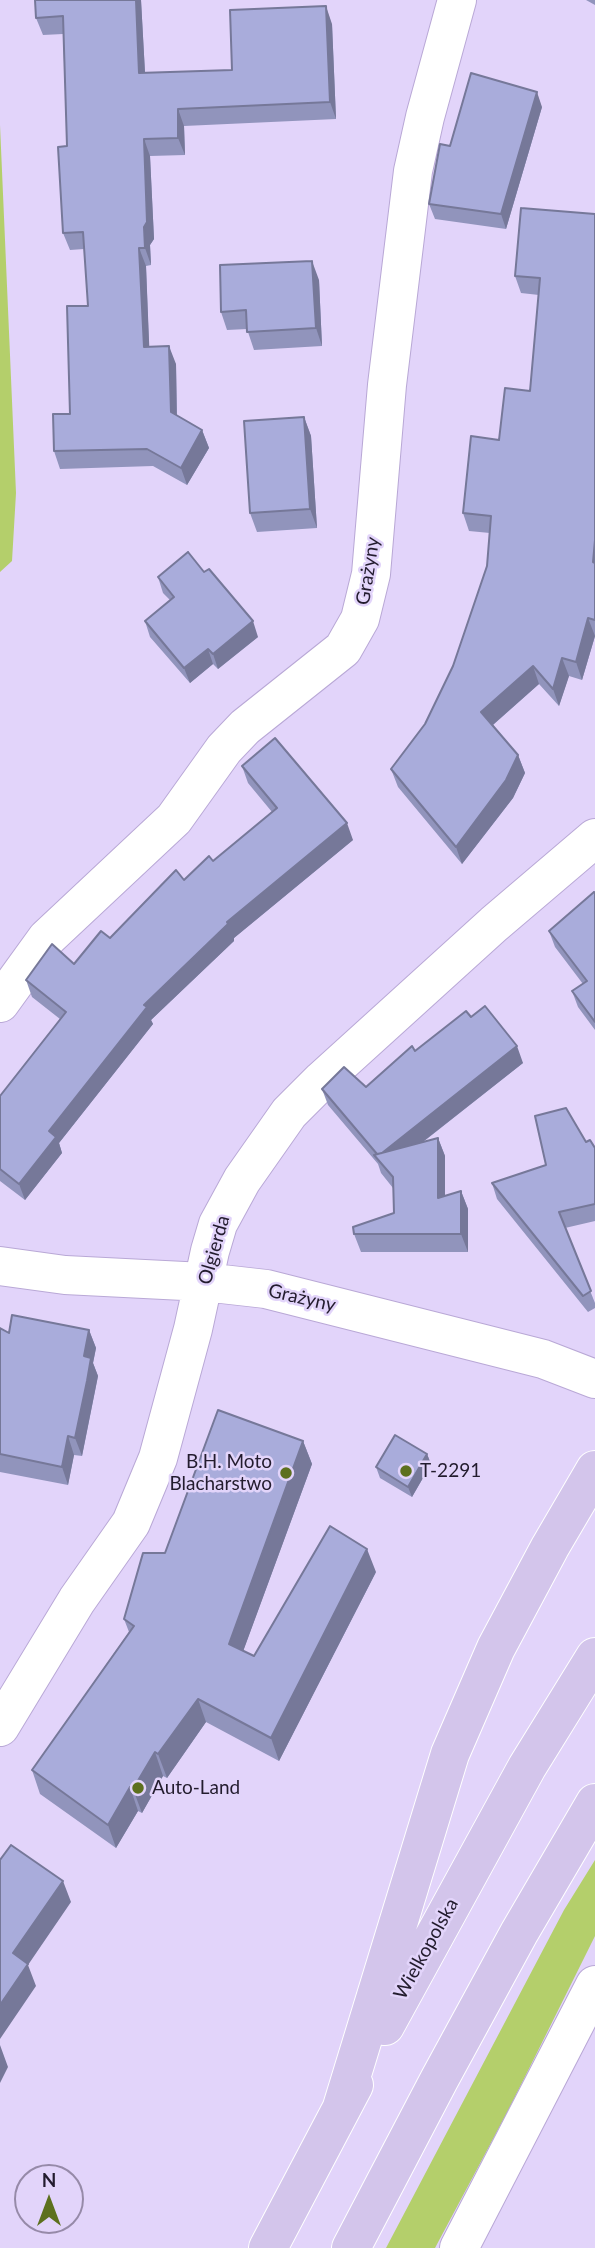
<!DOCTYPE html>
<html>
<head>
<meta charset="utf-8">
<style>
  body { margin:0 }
  #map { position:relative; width:595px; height:2248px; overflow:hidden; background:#e2d4fa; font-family:Lato,sans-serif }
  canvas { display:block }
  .north { position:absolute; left:14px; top:2164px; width:70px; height:70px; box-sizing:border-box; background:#e2d4fa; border:2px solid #968aa8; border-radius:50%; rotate:0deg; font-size:19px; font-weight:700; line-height:28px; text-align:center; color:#231c2e }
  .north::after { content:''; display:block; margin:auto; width:24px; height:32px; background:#5d701e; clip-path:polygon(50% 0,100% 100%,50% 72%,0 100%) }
</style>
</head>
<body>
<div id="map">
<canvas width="595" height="2248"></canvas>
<div class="north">N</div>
</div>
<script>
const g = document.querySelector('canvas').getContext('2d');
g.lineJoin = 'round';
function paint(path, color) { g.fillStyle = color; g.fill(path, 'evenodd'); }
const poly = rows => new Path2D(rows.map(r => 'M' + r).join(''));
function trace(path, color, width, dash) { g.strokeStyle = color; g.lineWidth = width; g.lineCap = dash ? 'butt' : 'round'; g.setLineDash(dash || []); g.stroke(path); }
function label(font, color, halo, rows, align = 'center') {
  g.font = font + ' Lato,sans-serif'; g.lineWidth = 5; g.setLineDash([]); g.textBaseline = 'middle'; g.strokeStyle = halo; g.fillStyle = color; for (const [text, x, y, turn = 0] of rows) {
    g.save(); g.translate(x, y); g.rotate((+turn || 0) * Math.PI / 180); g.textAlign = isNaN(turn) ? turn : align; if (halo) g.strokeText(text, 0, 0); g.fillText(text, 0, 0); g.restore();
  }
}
const green = poly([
  [0,125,16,493,12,561,0,572],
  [595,1860,595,1936,509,2109,435,2248,386,2248,564,1910]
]);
const minor = poly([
  [0,1003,47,938,174,819,224,749,245,727,343,649,360,619,371,574,387,385,413,171,425,117,457,0],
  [0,1266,65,1275,204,1282,266,1289,543,1359,595,1379],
  [0,1727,77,1600,131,1523,158,1458,193,1329,210,1251,218,1224,242,1180,289,1113,322,1080,494,924,595,838],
  [459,2248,595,1985]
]);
const major = poly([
  [385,2026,527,1767,595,1657],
  [342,2107,450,1754,496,1648,550,1547,595,1470],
  [268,2248,354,2085],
  [351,2248,439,2080,519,1933,595,1803]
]);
const wall = poly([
  [141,0,145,73,232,70,332,24,336,119,184,126,185,155,150,156,154,239,150,245,151,265,146,266,149,347,176,364,177,416,202,430,209,448,187,485,153,466,60,469,54,451,70,414,88,306,84,249,70,250,63,233,67,146,63,34,43,35,36,18],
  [586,0,595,0,595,5],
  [542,107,506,229,435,219,429,204,450,146],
  [595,214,595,636,582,680,569,676,559,706,539,684,493,725,518,755,525,773,513,798,462,864,398,787,391,769,425,724,453,666,487,566,490,533,469,531,463,513,499,440,530,391,539,295,521,293,515,276],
  [319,280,322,346,254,350,247,329,227,330,221,312],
  [304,417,311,436,317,528,257,532,250,513],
  [158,577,258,637,218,669,213,664,190,683,150,637,145,621,170,600,163,593],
  [242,766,353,840,234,938,234,941,151,1020,153,1024,59,1143,62,1153,25,1200,0,1181,0,1096,60,1019,32,997,26,980,74,964,110,938,184,880,213,861,272,812,248,783],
  [595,893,595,1030,578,1007,572,991,583,984,555,947,549,931],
  [471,1017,523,1063,423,1142,438,1138,445,1156,445,1196,461,1191,468,1209,468,1252,361,1252,354,1234,394,1213,393,1188,381,1173,378,1164,328,1105,322,1089,366,1087,415,1051],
  [586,1142,595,1148,595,1221,565,1228,595,1303,595,1308,588,1312,497,1199,492,1183,546,1165],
  [0,1328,9,1333,89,1330,96,1348,93,1363,98,1376,82,1456,74,1455,68,1485,0,1472],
  [303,1441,312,1464,243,1651,254,1656,376,1572,279,1761,206,1722,167,1778,163,1776,142,1813,138,1811,116,1848,40,1794,32,1770,129,1632,124,1619,165,1553],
  [427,1454,431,1464,412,1497,380,1478,376,1467]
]);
const shadedWall = poly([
  [136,0,141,0,146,91,139,73],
  [326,6,332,24,336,119,330,102],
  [537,92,542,107,506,229,501,214],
  [178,109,184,126,185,155,178,138],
  [144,139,150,156,154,239,150,245,151,265,145,248],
  [139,248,146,266,150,365,144,347],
  [312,261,319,280,322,346,316,328],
  [169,346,176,364,177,430,171,412],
  [304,417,311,436,317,528,310,509],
  [202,430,209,448,187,485,181,468],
  [595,540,595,569,593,562],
  [588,618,595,636,582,680,576,662],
  [253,621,258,637,218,669,213,654],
  [208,649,213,664,190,683,184,668],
  [562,658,569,676,559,706,553,689],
  [533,666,539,684,487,730,481,712],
  [518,755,525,773,513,798,462,864,456,847],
  [347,823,353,840,234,938,234,941,151,1020,153,1024,59,1143,62,1153,25,1200,19,1184,49,1131,144,1005,227,922],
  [517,1046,523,1063,387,1170,379,1156],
  [438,1138,445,1156,445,1217,438,1198],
  [461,1191,468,1209,468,1252,461,1234],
  [89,1330,96,1348,93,1363,98,1376,82,1456,75,1438,84,1356],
  [68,1436,74,1455,68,1485,62,1467],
  [303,1441,312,1464,237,1668,229,1644],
  [427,1454,431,1464,412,1497,408,1487],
  [367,1549,376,1572,279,1761,271,1738],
  [198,1699,206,1722,167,1778,158,1754],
  [155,1752,163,1776,142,1813,133,1789],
  [130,1787,138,1811,116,1848,108,1825],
  [63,1881,71,1902,28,1965,36,1986,0,2039,0,2005,13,1953],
  [0,2045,8,2067,0,2083]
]);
const building = poly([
  [35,0,136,0,139,73,232,70,230,10,326,6,330,102,178,109,178,138,144,139,147,222,144,227,145,248,139,248,144,347,169,346,171,412,202,430,181,468,147,449,54,451,53,414,70,414,67,306,88,306,83,232,63,233,58,147,67,146,63,16,36,18,35,0],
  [471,73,537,92,501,214,429,204,440,144,450,146,471,73],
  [521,208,595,214,595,540,593,562,595,563,595,620,588,618,576,662,562,658,553,689,533,666,481,712,518,755,506,780,456,847,391,769,425,724,453,666,487,566,491,516,463,513,471,436,499,440,505,388,530,391,540,278,515,276,521,208],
  [312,261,316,328,247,332,246,310,221,312,220,265,312,261],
  [304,417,310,509,250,513,244,421,304,417],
  [188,552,204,572,209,569,253,621,213,654,208,649,184,668,145,621,174,597,158,577,188,552],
  [275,738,347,823,227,922,228,924,144,1005,147,1007,49,1131,56,1137,19,1184,0,1169,0,1096,66,1012,26,980,52,944,74,964,101,931,110,938,176,870,184,880,209,856,213,861,277,808,242,766,275,738],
  [594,892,595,893,595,1022,572,991,587,981,549,931,594,892],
  [485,1006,517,1046,382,1153,377,1154,322,1089,344,1067,366,1087,412,1046,415,1051,466,1011,471,1017,485,1006],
  [566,1108,586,1142,590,1140,595,1148,595,1204,559,1212,591,1291,583,1296,492,1183,546,1165,535,1116,566,1108],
  [438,1138,438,1198,461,1191,461,1234,354,1234,353,1227,394,1213,393,1177,374,1155,438,1138],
  [12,1315,89,1330,84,1356,91,1358,87,1381,75,1438,68,1436,62,1467,0,1454,0,1328,9,1333,12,1315],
  [218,1410,303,1441,229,1644,254,1656,330,1526,367,1549,271,1738,198,1699,158,1754,155,1752,133,1789,130,1787,108,1825,32,1770,134,1626,124,1619,143,1553,165,1553,218,1410],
  [395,1435,427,1454,408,1487,376,1467,395,1435],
  [11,1845,63,1881,13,1953,28,1964,0,2005,0,1860,11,1845]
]);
const markers = [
  [406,1471,7,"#5d701e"],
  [286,1473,7,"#5d701e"],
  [138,1788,7,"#5d701e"]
];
const streetNames = [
  ["Grażyny",368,571,-81],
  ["Olgierda",214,1250,-74],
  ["Grażyny",302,1298,13],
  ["Wielkopolska",426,1949,-61]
];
const poiNames = [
  ["B.H. Moto",272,1462,"right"],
  ["Blacharstwo",272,1484,"right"],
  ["T-2291",420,1471],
  ["Auto-Land",152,1788]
];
paint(green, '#b4cf6b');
trace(minor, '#b9a8d6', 40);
trace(major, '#fff', 40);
trace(minor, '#fff', 38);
trace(major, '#d3c5eb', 38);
paint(wall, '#9194bc');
paint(shadedWall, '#767899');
paint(building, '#a9acdb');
trace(building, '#767899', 2);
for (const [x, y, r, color] of markers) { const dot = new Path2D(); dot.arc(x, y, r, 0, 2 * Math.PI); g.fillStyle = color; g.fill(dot); trace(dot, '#e2d4fa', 2.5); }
label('19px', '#231c2e', '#e2d4fa', streetNames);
label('19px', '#231c2e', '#e2d4fa', poiNames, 'left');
</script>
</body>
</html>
